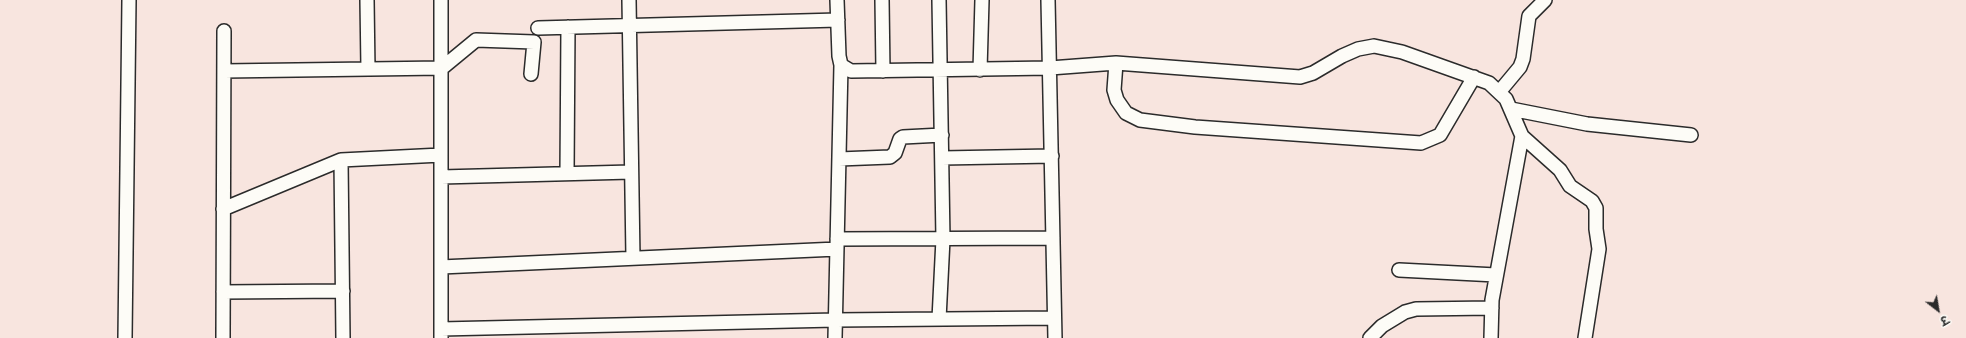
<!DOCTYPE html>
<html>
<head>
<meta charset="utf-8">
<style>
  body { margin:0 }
  #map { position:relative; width:1966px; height:338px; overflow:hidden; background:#f8e5df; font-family:"Patrick Hand","Playpen Sans Deva",sans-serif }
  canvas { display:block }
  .north { position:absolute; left:1918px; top:290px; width:40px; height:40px; -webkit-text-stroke:3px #fdfcf7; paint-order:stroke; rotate:149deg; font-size:11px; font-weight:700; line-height:16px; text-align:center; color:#2b2b2b }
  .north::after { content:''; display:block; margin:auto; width:14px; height:18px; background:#2b2b2b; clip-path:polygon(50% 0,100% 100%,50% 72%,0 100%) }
</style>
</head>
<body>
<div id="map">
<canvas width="1966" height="338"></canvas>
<div class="north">उ</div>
</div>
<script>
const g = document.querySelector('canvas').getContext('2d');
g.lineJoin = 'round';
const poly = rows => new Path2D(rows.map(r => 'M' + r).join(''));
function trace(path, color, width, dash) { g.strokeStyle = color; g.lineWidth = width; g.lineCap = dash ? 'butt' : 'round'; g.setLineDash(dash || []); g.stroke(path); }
const street = poly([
  [367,0,368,69],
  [629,0,633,258],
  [837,0,839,56,841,65,851,71,1050,68,1116,63,1300,77,1313,73,1342,56,1358,49,1374,46,1402,52,1489,83,1506,99,1522,136,1560,170,1570,186,1592,201,1596,208,1596,229,1599,249,1585,338],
  [882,0,883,71],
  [939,0,943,239,939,319],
  [1048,0,1055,338],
  [538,28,838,20],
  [1116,63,1114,90,1117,100,1126,113,1140,120,1195,127,1421,143,1440,135,1474,77],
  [980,70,982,0],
  [224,71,442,68,476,40,534,42,531,74],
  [1500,91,1520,67,1523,59,1529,16,1545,0],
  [1511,109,1587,124,1691,135],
  [942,158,1052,156],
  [839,159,890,157,895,153,900,139,903,137,942,135],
  [341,160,343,338],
  [567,173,568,27],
  [441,177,631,172],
  [223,209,341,160,441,155],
  [837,239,1053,238],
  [441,267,837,249],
  [1399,270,1496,275],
  [223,292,343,291],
  [441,329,835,320,1054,318],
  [125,338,129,0],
  [223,338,224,31],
  [441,338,441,0],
  [835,338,841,65],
  [1370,338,1382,326,1405,312,1416,309,1492,308],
  [1491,338,1492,300,1522,136]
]);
trace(street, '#2b2b2b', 16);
trace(street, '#fdfcf7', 13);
</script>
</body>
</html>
